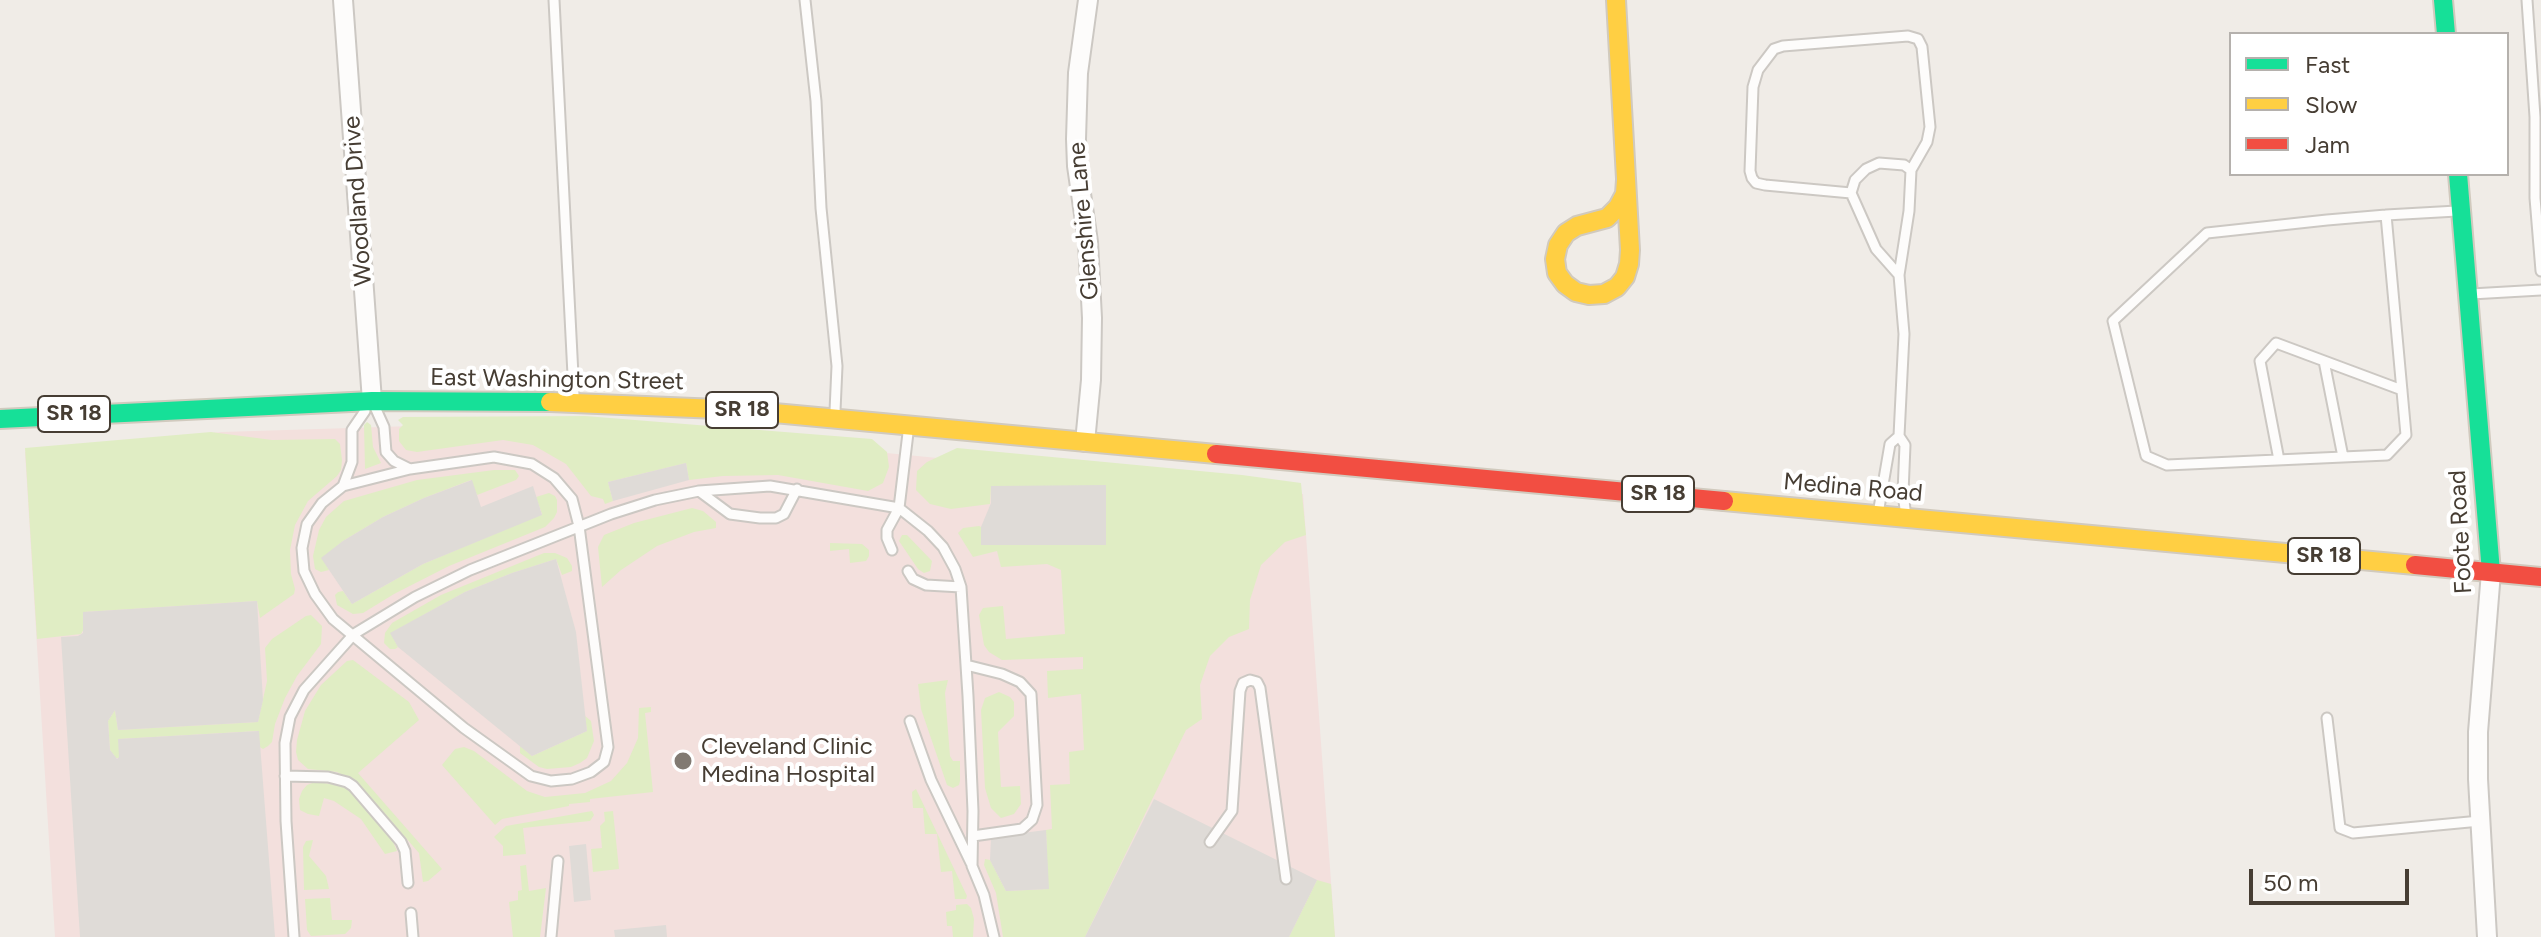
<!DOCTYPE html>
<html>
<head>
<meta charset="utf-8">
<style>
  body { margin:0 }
  #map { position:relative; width:2541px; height:937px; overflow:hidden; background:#f0ece7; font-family:Figtree,sans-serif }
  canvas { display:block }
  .legend { position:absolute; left:2229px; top:32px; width:280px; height:144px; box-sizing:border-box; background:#fff; border:2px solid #b5b1ad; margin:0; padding:10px 14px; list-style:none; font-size:24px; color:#463d33 }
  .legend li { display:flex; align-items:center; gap:16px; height:40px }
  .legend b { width:40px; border:2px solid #b5b1ad }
  .scale { position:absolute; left:2249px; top:869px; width:160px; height:36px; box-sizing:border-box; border:4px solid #463d33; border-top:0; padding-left:10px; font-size:24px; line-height:28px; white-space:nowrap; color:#463d33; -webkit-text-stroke:6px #fff; paint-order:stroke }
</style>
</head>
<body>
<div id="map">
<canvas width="2541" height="937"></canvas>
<ul class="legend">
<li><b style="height:10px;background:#16e098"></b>Fast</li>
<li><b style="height:10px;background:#ffcf43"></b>Slow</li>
<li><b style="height:10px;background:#f24e42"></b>Jam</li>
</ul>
<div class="scale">50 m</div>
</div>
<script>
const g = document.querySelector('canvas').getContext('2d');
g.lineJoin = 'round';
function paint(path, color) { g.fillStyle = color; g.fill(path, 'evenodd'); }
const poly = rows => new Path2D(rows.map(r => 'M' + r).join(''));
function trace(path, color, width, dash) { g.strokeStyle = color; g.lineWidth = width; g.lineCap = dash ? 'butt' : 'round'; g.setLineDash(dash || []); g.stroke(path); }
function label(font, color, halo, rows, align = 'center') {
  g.font = font + ' Figtree,sans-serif'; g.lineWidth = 8; g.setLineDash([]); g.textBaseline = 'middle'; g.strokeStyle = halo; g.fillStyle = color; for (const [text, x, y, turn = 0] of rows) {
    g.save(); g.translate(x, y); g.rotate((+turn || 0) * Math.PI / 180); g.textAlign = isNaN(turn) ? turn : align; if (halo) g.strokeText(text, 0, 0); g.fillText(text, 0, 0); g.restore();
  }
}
const medical = poly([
  [477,424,846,449,1303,494,1335,937,55,937,25,452,222,432]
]);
const green = poly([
  [585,416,872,439,887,452,889,467,883,483,868,491,778,475,723,476,689,480,686,463,608,482,613,501,605,504,603,499,591,496,566,464,533,445,503,440,417,452,406,450,399,441,399,429,403,425,398,420,403,417],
  [367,422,371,425,373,447,381,463,365,469,364,425],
  [211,432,272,440,335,439,340,444,342,460,341,470,337,476,308,501,295,525,290,550,291,574,295,589,294,594,260,618,257,601,84,612,84,629,81,634,37,639,25,448],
  [957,448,1242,475,1301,483,1306,535,1285,542,1261,565,1250,600,1249,629,1229,637,1210,656,1200,685,1202,719,1186,730,1085,937,1003,937,996,893,984,865,985,859,990,860,1006,891,1048,889,1046,830,1052,829,1050,785,1070,784,1069,752,1084,750,1081,694,1048,698,1047,671,1083,669,1083,657,1002,660,989,652,984,645,979,615,983,608,1003,606,1006,639,1065,634,1061,570,1047,564,1001,567,997,551,973,557,958,533,963,528,979,526,981,527,981,545,1106,545,991,486,990,504,951,509,930,504,916,490,917,471,927,462],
  [494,470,515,470,519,476,516,480,477,495,471,480,424,498,383,517,343,541,322,558,329,570,321,572,315,569,313,556,319,530,326,517,344,501,417,480],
  [549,493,555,496,557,500,557,512,554,518,545,527,449,566,394,594,363,613,353,614,337,605,335,595,338,592,343,591,352,604,423,564,542,514,536,497],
  [692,508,703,511,716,522,716,528,694,532,657,546,621,570,602,587,598,547,604,535,634,523],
  [902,535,907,535,932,561,930,571,924,573,918,569,899,541],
  [830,543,862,544,869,550,869,556,866,561,850,563,849,549,830,551],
  [544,553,555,553,567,558,572,566,572,571,562,575,556,559,512,573,465,592,391,633,398,647,395,649,390,649,384,643,385,633,392,623,441,595],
  [311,615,322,626,321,644,297,676,285,698,275,724,272,742,268,746,263,749,260,747,258,731,119,739,119,758,116,758,110,750,108,721,115,710,118,730,258,722,267,681,265,648,272,639,306,616],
  [353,660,409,702,419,720,358,773,442,869,428,881,423,882,419,853,359,784,337,772,308,769,298,760,296,752,297,740,305,711,321,685,347,661],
  [948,680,945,693,950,756,953,761,960,761,960,781,959,785,953,788,947,785,921,709,918,684],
  [999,692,1010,697,1014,702,1014,716,998,732,1001,787,1020,786,1021,804,1014,814,1001,818,991,808,985,788,981,710,985,698],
  [651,707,651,712,645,713,653,792,590,799,590,802,569,804,569,806,502,819,495,825,442,765,455,749,464,747,474,751,527,791,545,797,585,793,611,781,627,763,638,738,639,708],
  [585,716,591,721,594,741,587,758,580,763,571,767,547,769,539,767,520,753,520,746,532,756,587,731],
  [315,782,340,785,349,790,391,837,397,851,385,854,361,819,334,801,324,798,319,816,308,814,300,810,299,799,302,791,307,785],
  [916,789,917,791,967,896,966,899,955,899,952,871,941,872,937,834,925,834,923,808,913,808,912,792],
  [592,811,594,815,590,821,523,828,526,854,503,856,503,846,494,837,506,826],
  [613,811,619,869,593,872,591,849,602,848,600,826,605,821,604,812],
  [313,840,309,856,326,876,329,889,304,890,303,847,306,841],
  [526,865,529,891,546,888,540,937,513,937,509,902,518,900,518,891,522,890,520,866],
  [1317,880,1331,884,1335,937,1289,937],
  [330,898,332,920,352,920,351,928,345,934,311,936,307,930,305,899],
  [967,904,971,908,974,919,973,937,953,937,952,926,947,926,946,912,956,910,956,905]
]);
const parking = poly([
  [686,463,689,480,613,501,608,482],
  [472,480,481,507,533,486,542,515,423,564,352,604,321,558,343,541,383,517,424,498],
  [1106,485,1106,545,981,545,981,527,991,503,991,486],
  [556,559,576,632,587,731,532,756,398,647,390,633,465,592,512,573],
  [257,601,263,700,258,722,118,730,115,710,108,721,110,750,117,759,119,757,118,739,259,731,275,937,80,937,61,637,78,636,83,633,83,612],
  [1154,799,1317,880,1289,937,1085,937],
  [1046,830,1049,889,1006,891,990,860,991,837],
  [586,844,591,900,574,902,569,846],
  [666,925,667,937,615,937,614,930]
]);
const lane = poly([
  [554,0,574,395],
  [805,0,816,101,821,208,837,366,835,411],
  [2527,0,2535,117,2535,198,2541,271],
  [1851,193,1855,180,1866,169,1879,163,1904,165,1911,170],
  [2386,215,2406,435,2387,455,2167,465,2146,456,2113,321,2207,233,2327,220,2386,215,2457,211],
  [2471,294,2541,290],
  [2324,361,2343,457],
  [375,407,384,427,386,452,394,461,410,469],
  [1899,436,1904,334,1899,275,1909,211,1911,170,1927,142,1930,127,1922,47,1918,39,1908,36,1783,46,1774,49,1758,70,1753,87,1750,171,1752,178,1756,183,1765,185,1851,193,1876,249,1899,275],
  [494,457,532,464,554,478,572,499,579,526,608,747,604,762,591,772,572,779,551,781,531,776,464,728,333,619,315,594,304,571,302,548,307,524,322,503,343,486,410,469,494,457],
  [2279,460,2260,361,2276,343,2402,390],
  [343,486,352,462,352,430,365,411],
  [699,491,730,514,760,518,776,518,784,514,797,489],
  [1879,508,1890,444,1899,436,1905,445,1903,493,1905,509],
  [892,550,887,538,887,530,899,508,908,433],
  [908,571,913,579,926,585,961,587],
  [966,665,1002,674,1020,682,1031,694,1037,805,1032,820,1022,829,973,836],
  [2327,718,2340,828,2353,833,2480,821],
  [910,721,931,780,971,863],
  [285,776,328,777,347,782,353,786,401,842,405,851,408,883],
  [1210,842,1232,811,1240,691,1243,683,1250,680,1257,682,1260,688,1286,879],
  [411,913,413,937],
  [294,937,286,821,285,743,290,717,304,690,354,634,415,597,470,570,611,514,655,500,699,491,770,486,899,508,928,531,943,547,955,569,961,587,968,696,973,811,972,866,984,895,994,937],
  [551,937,558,861]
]);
const street = poly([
  [343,0,372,401],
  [1085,442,1091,380,1092,318,1088,242,1077,166,1076,139,1078,73,1088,0],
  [2487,937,2478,779,2478,732,2491,572]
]);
const fast = poly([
  [2443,0,2446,34],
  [2458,174,2491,572],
  [0,419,372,401,550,402]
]);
const slow = poly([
  [1616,0,1630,250,1629,264,1625,277,1617,287,1604,294,1589,295,1576,292,1565,284,1557,273,1555,259,1558,245,1566,233,1577,226,1607,218,1618,207,1625,194,1626,180],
  [550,402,742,410,1216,454],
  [1724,501,2415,565]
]);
const jam = poly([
  [1216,454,1724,501],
  [2415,565,2541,577]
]);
const markers = [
  [683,761,10,"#827a72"]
];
const shields = [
  [742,410,72],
  [74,414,72],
  [1658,494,72],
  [2324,556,72]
];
const shieldNames = [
  ["SR 18",742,410],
  ["SR 18",74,414],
  ["SR 18",1658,494],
  ["SR 18",2324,556]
];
const streetNames = [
  ["Woodland Drive",358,201,-94],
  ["Glenshire Lane",1084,221,-95],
  ["East Washington Street",557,380,1],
  ["Medina Road",1853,488,5],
  ["Foote Road",2461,532,-93]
];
const poiNames = [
  ["Cleveland Clinic",701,747],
  ["Medina Hospital",701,775]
];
paint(medical, '#f3e0dd');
paint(green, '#e0edc4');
paint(parking, '#dfdbd7');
trace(lane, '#ccc8c3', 13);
trace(street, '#ccc8c3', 22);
trace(fast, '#d1cabe', 22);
trace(slow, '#d1cabe', 22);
trace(jam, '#d1cabe', 22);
trace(lane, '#fdfcfb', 9);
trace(street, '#fdfcfb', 18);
trace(fast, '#16e098', 18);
trace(slow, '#ffcf43', 18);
trace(jam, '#f24e42', 18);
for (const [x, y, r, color] of markers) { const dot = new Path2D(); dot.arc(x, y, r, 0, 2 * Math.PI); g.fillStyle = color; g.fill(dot); trace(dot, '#fff', 3); }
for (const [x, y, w] of shields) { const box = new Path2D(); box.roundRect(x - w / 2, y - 18, w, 36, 6); g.fillStyle = '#fff'; g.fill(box); trace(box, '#463d33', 2); }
label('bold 22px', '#463d33', null, shieldNames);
label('24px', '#463d33', '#fff', streetNames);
label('24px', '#463d33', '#fff', poiNames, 'left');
</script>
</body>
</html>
